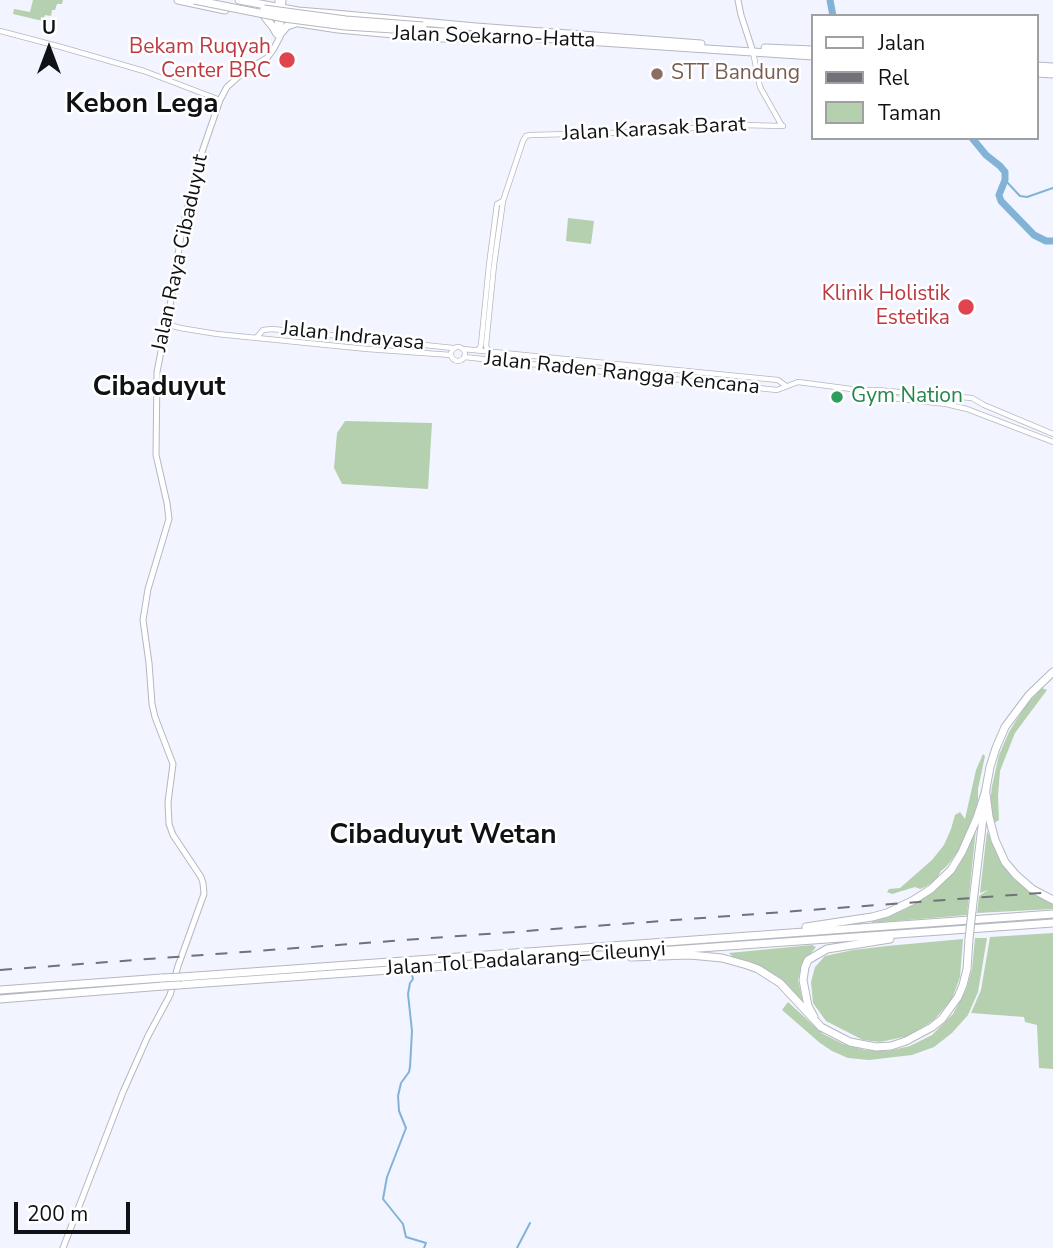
<!DOCTYPE html>
<html>
<head>
<meta charset="utf-8">
<style>
  body { margin:0 }
  #map { position:relative; width:1053px; height:1248px; overflow:hidden; background:#f2f4ff; font-family:"Nunito Sans",sans-serif }
  canvas { display:block }
  .legend { position:absolute; left:811px; top:14px; width:228px; height:126px; box-sizing:border-box; background:#fff; border:2px solid #9fa0a1; margin:0; padding:9px 12px; list-style:none; font-size:21px; color:#101114 }
  .legend li { display:flex; align-items:center; gap:14px; height:35px }
  .legend b { width:35px; border:2px solid #9fa0a1 }
  .north { position:absolute; left:14px; top:14px; width:70px; height:70px; -webkit-text-stroke:5px #fff; paint-order:stroke; rotate:0deg; font-size:19px; font-weight:700; line-height:28px; text-align:center; color:#101114 }
  .north::after { content:''; display:block; margin:auto; width:24px; height:32px; background:#101114; clip-path:polygon(50% 0,100% 100%,50% 72%,0 100%) }
  .scale { position:absolute; left:14px; top:1202px; width:116px; height:32px; box-sizing:border-box; border:4px solid #101114; border-top:0; padding-left:9px; font-size:21px; line-height:24px; white-space:nowrap; color:#101114; -webkit-text-stroke:5px #fff; paint-order:stroke }
</style>
</head>
<body>
<div id="map">
<canvas width="1053" height="1248"></canvas>
<ul class="legend">
<li><b style="height:9px;background:#fff"></b>Jalan</li>
<li><b style="height:9px;background:#717279"></b>Rel</li>
<li><b style="height:19px;background:#b4d0af"></b>Taman</li>
</ul>
<div class="north">U</div>
<div class="scale">200 m</div>
</div>
<script>
const g = document.querySelector('canvas').getContext('2d');
g.lineJoin = 'round';
function paint(path, color) { g.fillStyle = color; g.fill(path, 'evenodd'); }
const poly = rows => new Path2D(rows.map(r => 'M' + r).join(''));
function trace(path, color, width, dash) { g.strokeStyle = color; g.lineWidth = width; g.lineCap = dash ? 'butt' : 'round'; g.setLineDash(dash || []); g.stroke(path); }
function label(font, color, halo, rows, align = 'center') {
  g.font = font + ' "Nunito Sans",sans-serif'; g.lineWidth = 5; g.setLineDash([]); g.textBaseline = 'middle'; g.strokeStyle = halo; g.fillStyle = color; for (const [text, x, y, turn = 0] of rows) {
    g.save(); g.translate(x, y); g.rotate((+turn || 0) * Math.PI / 180); g.textAlign = isNaN(turn) ? turn : align; if (halo) g.strokeText(text, 0, 0); g.fillText(text, 0, 0); g.restore();
  }
}
const green = poly([
  [33,0,63,0,62,4,57,4,55,10,52,10,51,16,45,15,43,21,13,14,14,9,30,12],
  [568,218,594,221,591,244,566,241],
  [345,421,432,423,428,489,342,484,334,468,337,433],
  [1042,688,1047,690,1015,733,1000,771,998,796,999,820,994,823,991,820,990,803,992,786,999,755,1009,732,1026,705],
  [983,754,985,756,978,789,978,801,968,832,959,850,946,867,941,871,936,880,925,887,920,889,915,887,892,894,887,892,889,889,900,888,932,860,944,845,951,829,955,815,960,812,965,819,976,770],
  [976,829,967,915,872,923,872,921,906,909,939,884,940,886,963,856],
  [987,831,998,853,1021,884,1029,892,1053,903,1053,909,977,913,979,896,988,890,980,893],
  [1053,933,1053,1069,1039,1068,1037,1025,1025,1022,1024,1017,971,1013,981,990,990,937],
  [975,938,987,938,978,992,968,1015,952,1033,934,1047,912,1055,869,1060,848,1058,832,1051,820,1043,782,1010,788,1002,823,1034,843,1044,865,1050,888,1051,910,1046,932,1035,953,1014,966,990,972,969],
  [963,939,960,977,952,999,934,1020,908,1036,880,1042,863,1040,826,1021,813,1003,811,982,815,967,825,956,853,950,887,946],
  [812,945,816,947,802,964,798,980,803,1002,784,983,734,958,729,953]
]);
const stream = poly([
  [1005,180,1020,196,1027,197,1053,188],
  [412,975,413,979,410,983,408,994,412,1031,410,1067,409,1072,401,1083,398,1096,399,1111,406,1128,387,1177,383,1199,403,1224,406,1237,426,1243,424,1248],
  [517,1248,530,1223]
]);
const river = poly([
  [830,0,833,16],
  [972,138,986,155,1000,166,1005,172,1005,180,999,195,1001,201,1034,235,1046,241,1053,241]
]);
const minor = poly([
  [0,31,61,47,144,71,220,100],
  [753,52,760,87,782,126],
  [166,324,180,328,217,334,367,349,451,355],
  [257,337,263,330,272,329,453,348],
  '451 354a7 7 0 1 1 14 0a7 7 0 1 1-14 0Z',
  [463,349,778,380,786,386],
  [477,350,480,348,481,345,489,265,497,204,503,201],
  [490,351,487,349,486,345,494,265,503,201,523,141,526,136,530,135,610,133,741,125,783,126],
  [464,357,777,390,798,382,859,390,876,390,972,398,984,405,1053,434],
  [859,390,865,395,946,404,967,409,1053,442]
]);
const major = poly([
  [738,0,741,15,753,52],
  [277,34,278,0],
  [63,1248,123,1092,148,1036,170,995,178,966,204,894,203,883,201,877,173,835,169,824,168,802,173,764,155,717,152,704,149,663,143,620,148,589,169,519,167,503,156,455,157,372,171,300,182,229,202,152,220,100,227,87,245,71,267,58,273,50,280,37,283,0]
]);
const highway = poly([
  [178,0,225,10],
  [239,0,298,11,335,14,476,27,701,44],
  [265,17,273,27,277,34],
  [299,23,338,29,438,38,457,38,480,34,813,56],
  [425,31,462,33],
  [280,34,287,26,296,23],
  [765,48,813,50],
  [1037,66,1053,67],
  [1037,73,1053,74],
  [985,794,990,767,996,748,1005,727,1029,695,1053,672],
  [986,794,989,817,995,840,1005,862,1016,875,1032,889,1053,900],
  [972,911,984,809],
  [806,927,872,917,887,913,912,901,931,889,951,870,962,852,977,818,986,790],
  [631,957,690,955,722,958,747,965,758,969,780,983,821,1027,850,1042,876,1047,891,1046,906,1041,932,1027,942,1019,958,997,963,985,967,969,969,939],
  [182,977,1053,914],
  [178,985,1053,923],
  [0,990,162,978],
  [0,999,163,986],
  [814,1017,808,1006,803,980,805,967,808,960,827,949,890,939]
]);
const rail = poly([
  [0,970,1053,892]
]);
const highwayBridge = poly([
  [194,0,284,18,345,26,425,31],
  [264,9,346,20,423,26],
  [969,939,972,911],
  [162,978,182,977],
  [163,986,178,985]
]);
const markers = [
  [287,60,9,"#e0444e"],
  [657,74,7,"#8d6e63"],
  [966,307,9,"#e0444e"],
  [837,397,7,"#2e9e5b"]
];
const streetNames = [
  ["Jalan Soekarno-Hatta",494,38,2],
  ["Jalan Karasak Barat",654,130,-3],
  ["Jalan Raya Cibaduyut",181,253,-78],
  ["Jalan Indrayasa",353,337,6],
  ["Jalan Raden Rangga Kencana",622,374,6],
  ["Jalan Tol Padalarang–Cileunyi",526,960,-4]
];
const healthNames = [
  ["Bekam Ruqyah",271,48],
  ["Center BRC",271,72],
  ["Klinik Holistik",950,295],
  ["Estetika",950,319]
];
const educationNames = [
  ["STT Bandung",671,74]
];
const leisureNames = [
  ["Gym Nation",851,397]
];
const districtNames = [
  ["Kebon Lega",142,105],
  ["Cibaduyut",159,388],
  ["Cibaduyut Wetan",443,836]
];
paint(green, '#b4d0af');
trace(stream, '#82b3d6', 2);
trace(river, '#82b3d6', 7);
trace(minor, '#b5b7c1', 6);
trace(major, '#b5b7c1', 7);
trace(highway, '#b5b7c1', 9);
trace(minor, '#fff', 4.5);
trace(major, '#fff', 5);
trace(highway, '#fff', 7);
trace(rail, '#717279', 2, [12, 12]);
trace(highwayBridge, '#b5b7c1', 9, []);
trace(highwayBridge, '#fff', 7);
for (const [x, y, r, color] of markers) { const dot = new Path2D(); dot.arc(x, y, r, 0, 2 * Math.PI); g.fillStyle = color; g.fill(dot); trace(dot, '#fff', 2.5); }
label('21px', '#101114', '#fff', streetNames);
label('21px', '#be3a42', '#fff', healthNames, 'right');
label('21px', '#785e54', '#fff', educationNames, 'left');
label('21px', '#27864d', '#fff', leisureNames, 'left');
label('bold 28px', '#101114', '#fff', districtNames);
</script>
</body>
</html>
